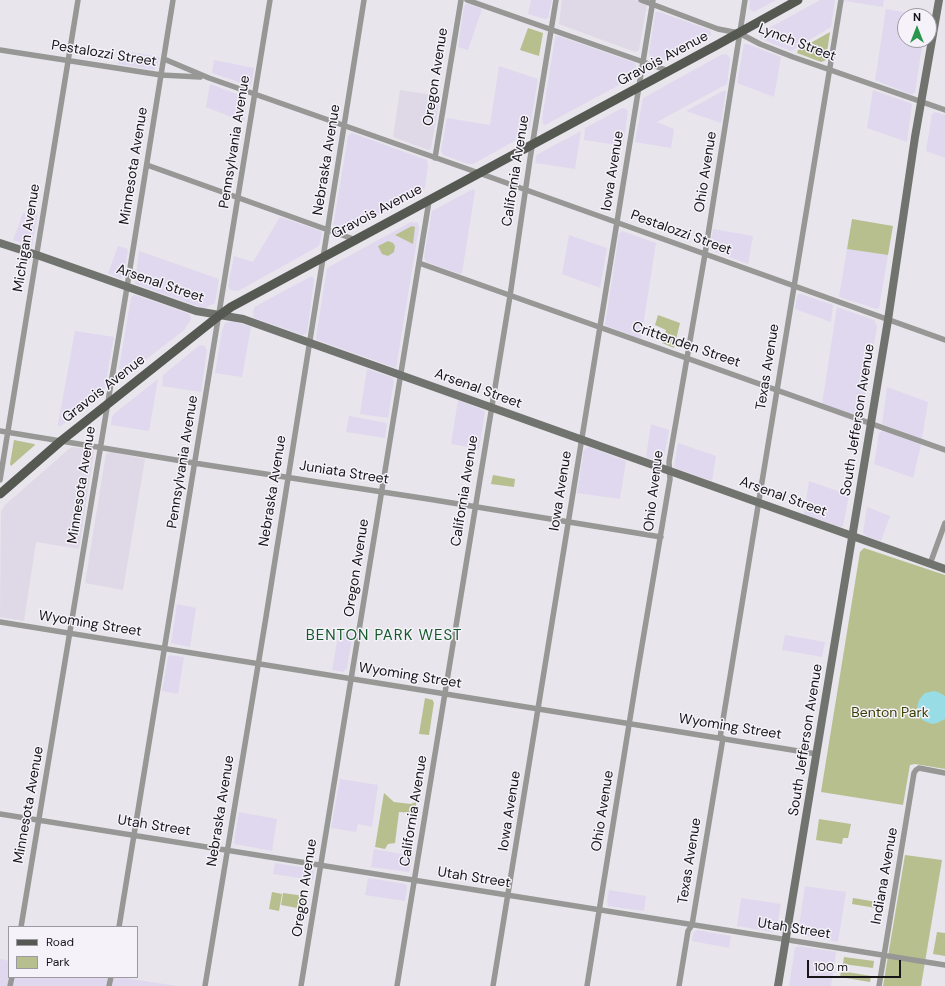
<!DOCTYPE html>
<html>
<head>
<meta charset="utf-8">
<style>
  body { margin:0 }
  #map { position:relative; width:945px; height:986px; overflow:hidden; background:#e8e5ec; font-family:"DM Sans",sans-serif }
  canvas { display:block }
  .legend { position:absolute; left:8px; top:926px; width:130px; height:52px; box-sizing:border-box; background:#f5f2fa; border:1px solid #9c9aa0; margin:0; padding:5px 7px; list-style:none; font-size:12px; color:#161518 }
  .legend li { display:flex; align-items:center; gap:8px; height:20px }
  .legend b { width:20px; border:1px solid #9c9aa0 }
  .north { position:absolute; left:897px; top:8px; width:40px; height:40px; box-sizing:border-box; background:#f5f2fa; border:1px solid #9c9aa0; border-radius:50%; rotate:0deg; font-size:11px; font-weight:700; line-height:16px; text-align:center; color:#161518 }
  .north::after { content:''; display:block; margin:auto; width:14px; height:18px; background:#29954d; clip-path:polygon(50% 0,100% 100%,50% 72%,0 100%) }
  .scale { position:absolute; left:807px; top:960px; width:94px; height:18px; box-sizing:border-box; border:2px solid #161518; border-top:0; padding-left:5px; font-size:12px; line-height:14px; white-space:nowrap; color:#161518; -webkit-text-stroke:3px #f5f2fa; paint-order:stroke }
</style>
</head>
<body>
<div id="map">
<canvas width="945" height="986"></canvas>
<ul class="legend">
<li><b style="height:5px;background:#565852"></b>Road</li>
<li><b style="height:11px;background:#b8bf8f"></b>Park</li>
</ul>
<div class="north">N</div>
<div class="scale">100 m</div>
</div>
<script>
const g = document.querySelector('canvas').getContext('2d');
g.lineJoin = 'round';
function paint(path, color) { g.fillStyle = color; g.fill(path, 'evenodd'); }
const poly = rows => new Path2D(rows.map(r => 'M' + r).join(''));
function trace(path, color, width, dash) { g.strokeStyle = color; g.lineWidth = width; g.lineCap = dash ? 'butt' : 'round'; g.setLineDash(dash || []); g.stroke(path); }
function label(font, color, halo, rows, align = 'center') {
  g.font = font + ' "DM Sans",sans-serif'; g.lineWidth = 3; g.setLineDash([]); g.textBaseline = 'middle'; g.strokeStyle = halo; g.fillStyle = color; for (const [text, x, y, turn = 0] of rows) {
    g.save(); g.translate(x, y); g.rotate((+turn || 0) * Math.PI / 180); g.textAlign = isNaN(turn) ? turn : align; if (halo) g.strokeText(text, 0, 0); g.fillText(text, 0, 0); g.restore();
  }
}
const commercial = poly([
  [531,0,552,0,548,18,545,19,528,14],
  [750,0,776,0,754,12,749,9],
  [820,0,835,0,831,27,791,51,761,39,760,34,762,32],
  [845,0,884,0,883,7,845,1],
  [466,4,469,4,482,9,468,50,458,47,464,6],
  [886,9,926,16,905,16,905,40,923,40,915,92,913,94,910,94,875,80],
  [656,12,659,12,710,30,711,32,711,35,664,60,659,61,651,58,649,53,655,14],
  [556,36,559,36,635,63,636,66,632,78,545,125,543,124,542,119,555,38],
  [744,44,747,44,781,57,774,97,737,83],
  [121,50,159,57,158,65,154,70,118,64],
  [726,54,730,58,730,60,727,84,657,122,674,129,671,148,635,142,643,98,721,55],
  [214,60,254,68,252,82,250,85,247,85,212,73],
  [499,66,538,79,530,127,525,135,473,164,468,164,443,155,441,151,447,118,490,125],
  [210,84,247,98,244,122,206,107],
  [873,90,910,103,912,105,907,142,867,128],
  [723,91,726,91,721,123,686,111],
  [622,108,626,109,628,111,623,146,584,140,585,128],
  [935,112,945,115,945,158,926,151,932,114],
  [581,131,575,169,535,163,536,156,538,154],
  [352,133,427,160,428,165,425,188,421,192,343,233,334,230,333,227,348,136],
  [473,189,475,191,462,273,460,274,426,262,424,257,432,211],
  [23,213,38,215,32,246,13,240],
  [280,217,321,231,322,233,319,246,238,291,230,290,228,286,234,256,253,262],
  [411,222,418,223,419,228,396,368,317,340,316,337,327,268],
  [713,229,753,236,748,264,711,250,710,248],
  [622,231,656,243,641,339,607,326,605,325,619,234],
  [569,235,607,248,600,288,562,274],
  [118,246,128,249,124,276,121,279,108,273],
  [847,249,888,255,879,308,877,309,839,297],
  [139,251,219,279,215,303,205,308,202,308,135,284],
  [310,277,313,277,314,280,307,333,303,335,254,318,253,312,254,308,256,306],
  [799,294,801,294,833,305,831,322,795,309,797,297],
  [135,295,187,313,190,315,191,319,184,330,130,372,124,373,119,368,131,298,132,296],
  [837,307,874,320,876,323,877,327,862,413,858,416,822,404],
  [233,321,251,327,242,377,215,373,222,331,225,323],
  [75,331,114,337,104,392,59,427,58,424],
  [200,345,205,346,207,351,201,392,162,386,163,375],
  [367,369,391,377,393,379,394,381,388,418,360,414],
  [158,379,149,431,111,425,112,417,115,413],
  [887,387,928,402,922,439,882,424],
  [458,400,483,410,485,412,479,449,451,444],
  [349,416,387,423,385,438,346,432],
  [651,424,669,430,663,462,660,462,646,457],
  [882,431,887,432,921,445,913,478,874,464,879,433],
  [678,443,716,456,712,481,675,468,674,466],
  [589,447,626,461,620,499,577,493,584,450,586,448],
  [809,481,849,495,843,526,840,527,804,514],
  [867,507,890,516,881,541,866,536,863,533],
  [177,604,196,608,190,647,171,643],
  [339,631,353,633,347,668,343,672,332,670],
  [785,635,825,642,822,657,782,650],
  [170,655,184,657,178,694,162,691,168,657],
  [340,779,378,785,372,827,358,824,356,832,331,828],
  [239,812,277,819,272,851,235,844,234,842],
  [374,849,413,856,409,872,371,867],
  [275,863,312,869,314,871,313,880,273,874],
  [368,878,405,884,407,886,407,888,405,901,365,895],
  [805,886,846,892,838,942,798,934,798,932],
  [609,890,646,896,644,911,608,906,607,901],
  [741,898,781,904,776,931,773,932,737,926],
  [697,930,731,936,729,948,692,941,693,933],
  [799,946,836,952,831,986,789,986,795,948],
  [0,959,9,961,9,977,118,977,177,986,0,986]
]);
const built = poly([
  [562,0,635,0,647,4,639,50,635,52,559,24],
  [400,90,440,96,431,149,428,150,393,137],
  [73,447,92,450,94,451,79,549,36,542,24,621,0,617,1,511,5,505,70,448],
  [110,452,145,459,123,590,85,583,106,454]
]);
const green = poly([
  [528,28,543,33,539,56,520,50],
  [830,32,826,60,824,61,821,62,797,53,798,50],
  [852,219,893,226,888,255,847,249],
  [412,226,415,227,413,244,395,235],
  [388,241,393,243,395,246,394,252,388,256,382,254,378,246],
  [658,315,680,323,674,348,662,343,666,330,655,325],
  [14,440,34,444,35,445,11,466,10,464],
  [493,475,515,479,514,487,491,484],
  [864,548,945,575,945,769,915,764,910,765,903,805,821,792,860,552],
  [425,698,433,700,433,702,434,702,429,735,419,734],
  [384,793,394,802,411,804,416,802,416,813,399,812,395,843,388,844,385,849,375,847],
  [819,819,851,824,848,838,843,838,842,844,816,840],
  [905,855,942,860,921,986,883,986],
  [272,892,282,894,279,911,269,909],
  [283,893,305,896,303,909,281,905],
  [853,898,883,903,882,909,852,904],
  [937,932,945,933,945,956,933,954],
  [844,957,874,961,873,968,843,964],
  [841,971,871,976,870,982,840,977]
]);
const water = poly([
  [934,691,938,692,945,696,945,719,937,723,932,724,924,721,920,717,917,708,919,700,922,696,925,693]
]);
const street = poly([
  [467,0,669,71],
  [641,0,718,29,739,33,760,44,793,57,945,110],
  [0,50,161,75,200,77],
  [164,59,209,78,462,167,945,340],
  [435,158,461,0],
  [147,165,356,240],
  [419,263,945,450],
  [0,431,194,463,428,499,661,537],
  [0,480,78,0],
  [930,564,945,523],
  [0,622,817,754],
  [720,738,841,0],
  [0,814,945,965],
  [21,927,127,287,173,0],
  [119,927,270,0],
  [10,986,12,977],
  [109,986,111,977],
  [205,986,266,617,364,0],
  [301,986,429,201],
  [397,986,510,296,530,159,556,0],
  [493,986,653,0],
  [587,986,637,675,670,479,669,462,705,254,745,0],
  [679,986,688,931,692,925,723,738],
  [879,986,914,773,916,770,919,768,945,773]
]);
const secondary = poly([
  [0,243,37,255,196,311,243,319,945,569],
  [778,986,888,320,915,137,939,0]
]);
const primary = poly([
  [0,494,61,441,220,315,231,307,717,45,798,0]
]);
const streetNames = [
  ["Lynch Street",797,43,21],
  ["Pestalozzi Street",104,54,9],
  ["Gravois Avenue",663,59,-28],
  ["Oregon Avenue",436,77,-81],
  ["Pennsylvania Avenue",235,142,-81],
  ["Nebraska Avenue",327,160,-81],
  ["Minnesota Avenue",134,166,-81],
  ["California Avenue",516,171,-81],
  ["Iowa Avenue",613,171,-81],
  ["Ohio Avenue",706,172,-81],
  ["Gravois Avenue",377,212,-28],
  ["Pestalozzi Street",681,233,20],
  ["Michigan Avenue",27,238,-81],
  ["Arsenal Street",160,284,19],
  ["Crittenden Street",686,345,19],
  ["Texas Avenue",768,367,-81],
  ["Gravois Avenue",104,389,-38],
  ["Arsenal Street",478,389,20],
  ["South Jefferson Avenue",858,420,-81],
  ["Pennsylvania Avenue",183,462,-81],
  ["Juniata Street",344,473,9],
  ["Minnesota Avenue",82,485,-81],
  ["Nebraska Avenue",273,491,-81],
  ["California Avenue",465,491,-81],
  ["Iowa Avenue",561,491,-81],
  ["Ohio Avenue",654,491,-83],
  ["Arsenal Street",783,497,20],
  ["Oregon Avenue",357,568,-81],
  ["Wyoming Street",90,624,9],
  ["Wyoming Street",410,676,9],
  ["Wyoming Street",730,727,9],
  ["South Jefferson Avenue",806,740,-81],
  ["Minnesota Avenue",29,805,-80],
  ["Nebraska Avenue",221,811,-81],
  ["California Avenue",414,811,-81],
  ["Iowa Avenue",510,811,-81],
  ["Ohio Avenue",603,811,-81],
  ["Utah Street",154,826,9],
  ["Texas Avenue",690,861,-81],
  ["Indiana Avenue",885,876,-80],
  ["Utah Street",474,878,9],
  ["Oregon Avenue",305,888,-81],
  ["Utah Street",794,929,9]
];
const parkNames = [
  ["Benton Park",890,713]
];
const neighbourhoodNames = [
  ["BENTON PARK WEST",384,636]
];
paint(commercial, '#e0d8ee');
paint(built, '#dfd9e7');
paint(green, '#b8bf8f');
paint(water, '#98dde6');
trace(street, '#979895', 5.5);
trace(secondary, '#71736e', 8);
trace(primary, '#565852', 9);
label('14px', '#161518', '#f5f2fa', streetNames);
label('14px', '#393e00', '#f5f2fa', parkNames);
g.letterSpacing = '1px';
label('15px', '#165a2c', '#f5f2fa', neighbourhoodNames);
g.letterSpacing = '0px';
</script>
</body>
</html>
